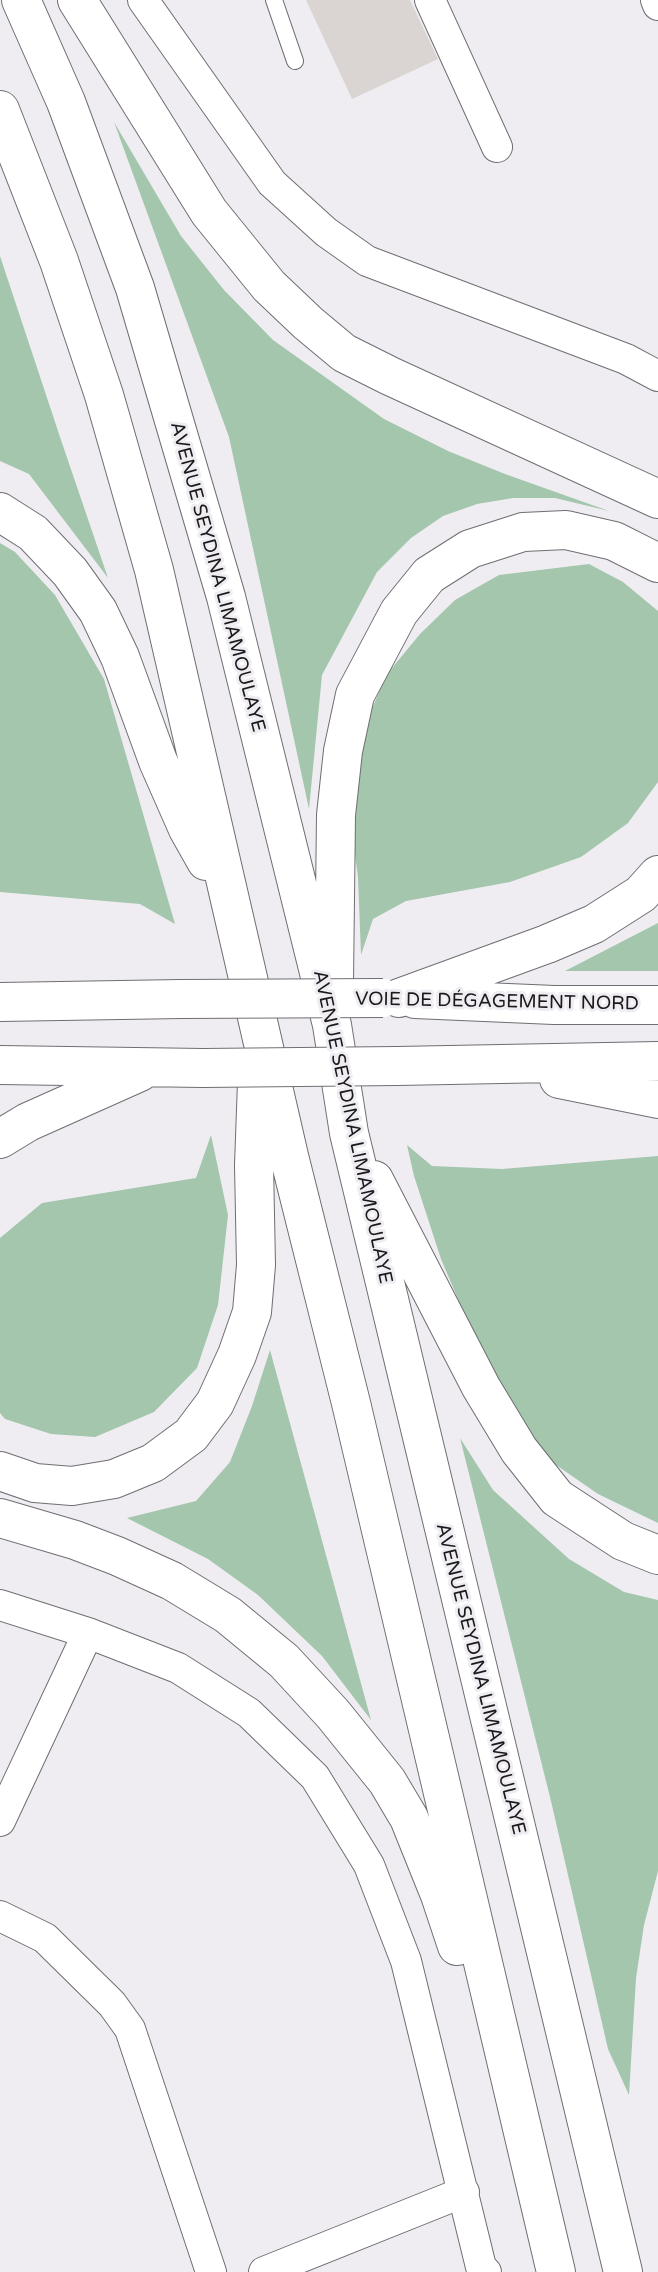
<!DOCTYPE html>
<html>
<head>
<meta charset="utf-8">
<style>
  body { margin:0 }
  canvas { display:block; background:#efedf2 }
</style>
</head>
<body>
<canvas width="658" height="2272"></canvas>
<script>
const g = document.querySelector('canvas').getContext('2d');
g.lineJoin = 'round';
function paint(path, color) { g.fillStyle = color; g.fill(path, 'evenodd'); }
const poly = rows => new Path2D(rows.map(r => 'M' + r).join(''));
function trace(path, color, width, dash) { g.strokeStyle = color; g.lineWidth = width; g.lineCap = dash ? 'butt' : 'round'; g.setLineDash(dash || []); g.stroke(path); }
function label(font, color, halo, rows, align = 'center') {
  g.font = font + ' "Varela Round",sans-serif'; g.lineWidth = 6; g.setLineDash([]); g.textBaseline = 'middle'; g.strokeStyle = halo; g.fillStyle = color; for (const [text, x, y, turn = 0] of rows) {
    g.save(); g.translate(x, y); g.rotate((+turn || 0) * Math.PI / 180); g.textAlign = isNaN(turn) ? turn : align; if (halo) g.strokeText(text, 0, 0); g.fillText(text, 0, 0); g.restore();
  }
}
const green = poly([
  [114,122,181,236,224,290,273,340,384,419,448,451,505,474,609,511,555,498,513,498,477,504,443,516,411,538,377,572,322,675,309,809,229,437],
  [0,256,60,437,108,578,29,474,0,461],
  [0,543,15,552,55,595,104,679,175,924,140,904,0,892],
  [589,564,623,582,658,611,658,782,628,823,581,857,510,882,406,901,373,919,361,955,358,877,349,810,357,743,387,674,420,634,455,600,499,575],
  [658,923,658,971,565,971],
  [211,1135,228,1215,218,1305,197,1368,154,1412,95,1437,51,1434,5,1419,0,1413,0,1238,42,1203,196,1178],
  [407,1145,432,1166,502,1169,658,1156,658,1523,598,1494,533,1449,499,1396,441,1259,414,1176],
  [270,1350,371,1720,322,1656,258,1595,208,1559,127,1518,196,1501,230,1462,252,1406],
  [460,1438,493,1490,569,1559,624,1592,658,1600,658,1871,644,1925,636,1978,629,2095,608,2049,551,1801]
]);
const building = poly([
  [306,0,410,0,438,59,352,99]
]);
const lane = poly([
  [274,0,295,61]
]);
const street = poly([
  [143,0,272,183,326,232,367,261,626,359,658,376],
  [430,0,497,147],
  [656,0,658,5],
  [0,1605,88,1633,178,1668,249,1713,315,1777,369,1865,406,1961,481,2267,486,2272],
  [0,1821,88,1633],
  [0,1916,45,1938,112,2004,130,2029,211,2272],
  [264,2272,464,2192]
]);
const highway = poly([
  [21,0,66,102,135,288,226,597,332,1025,349,1133,623,2272],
  [77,0,209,212,269,286,308,323,344,353,390,376,658,499],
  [0,110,59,261,104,395,154,570,289,1156,351,1403,556,2272],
  [0,512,33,533,70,572,98,611,120,657,158,761,188,829,206,861],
  [334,981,336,815,343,751,355,695,399,612,429,575,470,549,523,532,566,530,614,541,658,563],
  [399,998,547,944,594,924,641,894,658,875],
  [415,999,554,1005,658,1005],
  [0,1002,181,999],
  [0,1065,203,1068],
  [397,1066,658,1061],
  [559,1079,658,1099],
  [0,1139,28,1122,140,1072],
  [374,1180,481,1387,519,1450,557,1498,623,1541,658,1555],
  [0,1471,35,1483,72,1486,114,1479,153,1463,191,1435,215,1403,237,1355,252,1312,256,1265,254,1165,257,1082],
  [0,1518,75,1540,117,1556,172,1581,228,1615,284,1661,333,1714,387,1781,409,1818,440,1895,457,1946]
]);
const highwayBridge = poly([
  [181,999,383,998],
  [203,1068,397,1066]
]);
const streetNames = [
  ["AVENUE SEYDINA LIMAMOULAYE",217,577,75],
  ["VOIE DE DÉGAGEMENT NORD",497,1002,1],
  ["AVENUE SEYDINA LIMAMOULAYE",352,1127,78],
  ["AVENUE SEYDINA LIMAMOULAYE",480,1679,76]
];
paint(green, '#a3c6ad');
paint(building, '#dad5d3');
trace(lane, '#6f6e72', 18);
trace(street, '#6f6e72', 32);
trace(highway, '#6f6e72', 40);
trace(lane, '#fff', 16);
trace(street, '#fff', 30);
trace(highway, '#fff', 38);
trace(highwayBridge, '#6f6e72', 40, []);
trace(highwayBridge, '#fff', 38);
label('19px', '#1a191b', '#efedf2', streetNames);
</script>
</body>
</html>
